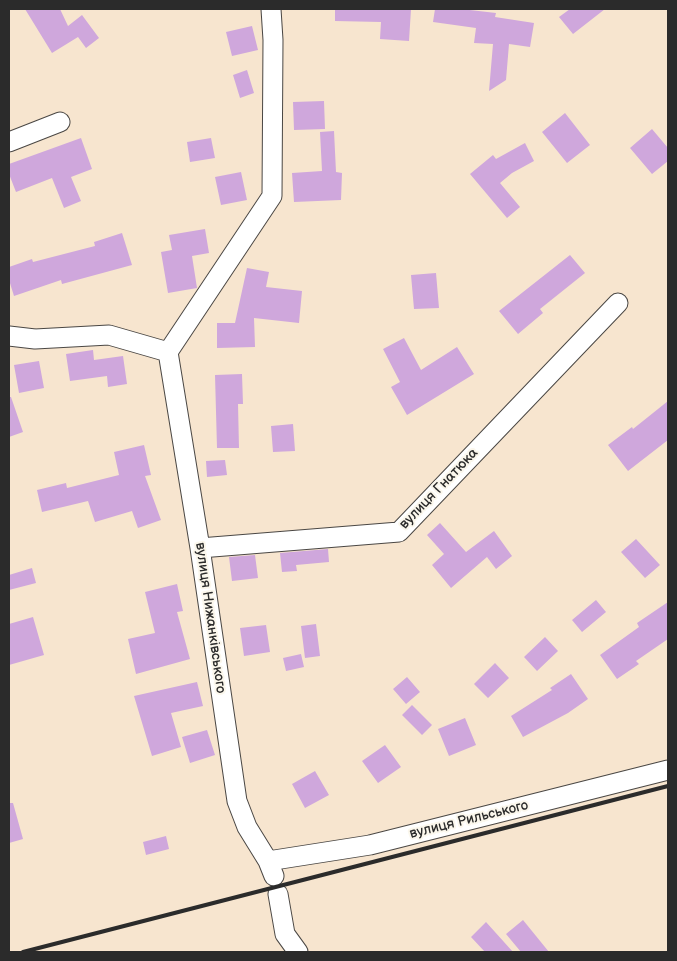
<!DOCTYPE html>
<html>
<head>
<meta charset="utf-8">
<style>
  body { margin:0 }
  #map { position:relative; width:677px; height:961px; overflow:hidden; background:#f7e5cf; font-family:"Balsamiq Sans",sans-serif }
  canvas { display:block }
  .frame { position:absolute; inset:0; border:10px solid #2b2b2b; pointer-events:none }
</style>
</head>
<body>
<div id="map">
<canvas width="677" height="961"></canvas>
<div class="frame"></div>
</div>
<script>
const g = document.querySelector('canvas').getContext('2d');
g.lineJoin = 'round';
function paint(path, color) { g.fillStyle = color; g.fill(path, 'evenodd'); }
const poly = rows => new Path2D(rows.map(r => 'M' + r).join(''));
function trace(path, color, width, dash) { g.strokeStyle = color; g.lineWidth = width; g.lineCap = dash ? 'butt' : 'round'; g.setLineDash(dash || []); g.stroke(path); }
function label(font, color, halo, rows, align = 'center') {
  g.font = font + ' "Balsamiq Sans",sans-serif'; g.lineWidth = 4; g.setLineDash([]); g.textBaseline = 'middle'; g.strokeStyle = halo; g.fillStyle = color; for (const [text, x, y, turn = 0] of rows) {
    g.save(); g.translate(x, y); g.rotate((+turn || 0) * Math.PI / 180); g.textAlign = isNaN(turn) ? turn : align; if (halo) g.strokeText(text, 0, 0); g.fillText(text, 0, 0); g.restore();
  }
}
const building = poly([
  [25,9,60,9,68,26,82,15,99,38,86,48,78,37,52,53],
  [335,9,411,9,409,41,380,39,381,22,335,21],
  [435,9,461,9,496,13,495,17,534,23,530,47,509,44,506,80,489,91,493,44,474,43,476,28,433,22],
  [570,9,605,9,573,34,559,17],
  [252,26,258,50,232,56,226,32],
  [247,70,254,93,240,98,233,75],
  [324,101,325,129,294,130,293,102],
  [565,113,590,145,567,163,542,132],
  [652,129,668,148,668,161,652,174,630,148],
  [334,131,336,172,342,173,341,200,294,202,292,173,322,171,320,132],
  [81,138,92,169,71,177,81,201,64,208,52,178,16,192,9,174,9,164],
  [211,138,215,158,190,162,187,142],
  [525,143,534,161,512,173,500,183,520,207,507,218,470,174,493,155,496,159],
  [241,172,247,200,221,205,215,177],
  [205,229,209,253,192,256,197,288,168,293,161,252,172,250,169,235],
  [122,233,132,265,62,284,61,280,14,296,9,280,9,267,32,259,33,262,95,246,94,242],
  [570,255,585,273,540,309,543,313,518,334,499,311],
  [247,268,269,272,266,287,302,291,299,323,254,318,255,347,217,348,217,323,235,323],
  [436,273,439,308,414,309,411,275],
  [404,338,421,370,457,347,474,374,407,415,391,387,400,382,383,349],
  [93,350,94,360,123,356,127,384,108,387,107,376,70,381,66,354],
  [39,361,44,388,19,393,14,365],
  [242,374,243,404,238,404,239,448,217,448,215,375],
  [9,397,11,397,23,432,9,437],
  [668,401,668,440,628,471,608,445,632,427,633,429],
  [293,424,295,451,273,452,271,426],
  [144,445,151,475,145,476,161,520,138,528,132,511,95,522,88,501,42,512,37,490,66,483,67,488,119,475,114,452],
  [225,460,227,475,207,477,206,461],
  [440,523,466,552,494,531,512,556,496,569,487,557,451,588,432,565,444,554,427,535],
  [636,539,660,565,645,578,621,552],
  [328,549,329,562,296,565,297,571,282,572,280,553],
  [255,555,258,578,232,581,229,557],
  [32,568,36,583,9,590,9,575],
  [177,584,183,611,177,612,190,659,136,674,128,639,155,633,145,592],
  [596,600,606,612,582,632,572,620],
  [668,602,668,639,636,661,639,664,617,679,600,655,639,627,637,623],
  [33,617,44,655,9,665,9,624],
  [316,624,320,656,305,658,301,626],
  [266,625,270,652,244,656,240,628],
  [545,637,558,651,537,671,524,657],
  [301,654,304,667,286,671,283,658],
  [495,663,509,678,488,698,474,684],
  [571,674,588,699,568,713,523,737,511,716,552,690,550,688],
  [407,677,420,692,406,704,393,689],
  [197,682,203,706,171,713,181,747,152,756,134,696],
  [412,705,432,725,422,735,402,715],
  [465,718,476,745,449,756,438,729],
  [207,730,215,755,190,763,182,737],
  [385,745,401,767,378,783,362,761],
  [315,771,329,795,305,808,292,784],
  [9,803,13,803,23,839,9,843],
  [166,836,169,849,146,855,143,842],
  [523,920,549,952,521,952,506,934],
  [486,922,513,952,485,952,471,937]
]);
const minor = poly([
  [271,9,273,40,272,196,168,352,200,548,237,801,247,827,268,861,274,876],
  [9,142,60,122],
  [9,336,35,339,109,335,168,352],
  [200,548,399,532,618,303],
  [268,861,370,845,668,770],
  [278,894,285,934,298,952]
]);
const rail = poly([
  [23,952,668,786]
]);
const streetNames = [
  ["вулиця Гнатюка",439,489,-46],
  ["вулиця Нижанківського",210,618,82],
  ["вулиця Рильського",469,820,-14]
];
paint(building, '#cfa7dc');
trace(minor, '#4a4744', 21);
trace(minor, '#fff', 19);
trace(rail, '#2b2b2b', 4);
label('14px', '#2b2b2b', '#fbf7ec', streetNames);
</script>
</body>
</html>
